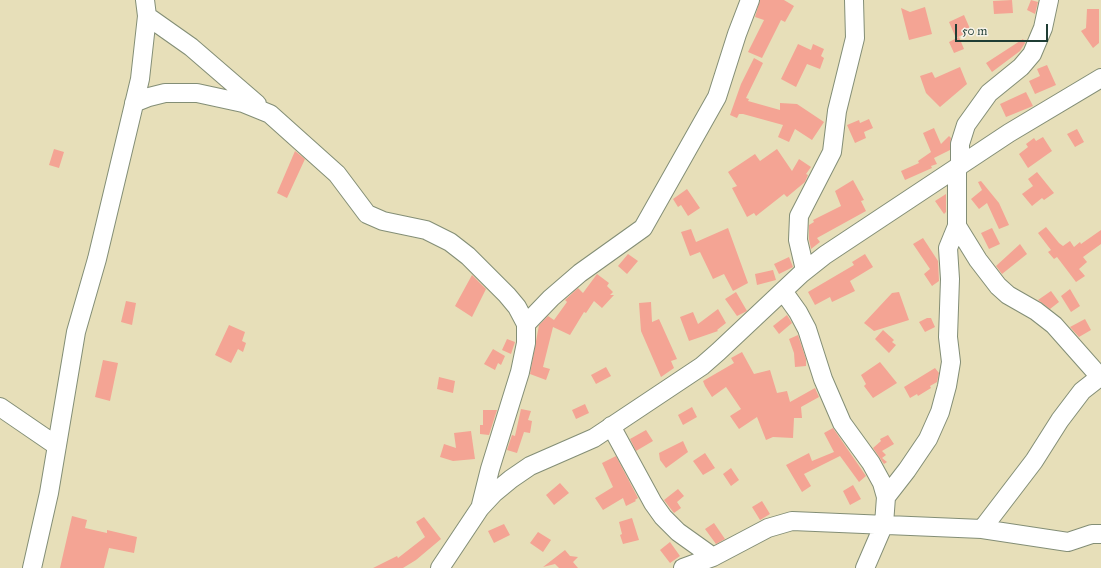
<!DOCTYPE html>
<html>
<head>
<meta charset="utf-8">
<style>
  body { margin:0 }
  #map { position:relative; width:1101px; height:568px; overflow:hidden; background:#e7dfb9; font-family:"IM FELL Great Primer",serif }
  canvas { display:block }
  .scale { position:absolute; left:955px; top:24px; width:93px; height:18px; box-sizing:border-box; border:2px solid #1f3d34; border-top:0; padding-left:5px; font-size:12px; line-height:14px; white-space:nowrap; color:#1f3d34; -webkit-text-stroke:3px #f7f3e8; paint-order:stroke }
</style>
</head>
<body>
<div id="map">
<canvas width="1101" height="568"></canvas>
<div class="scale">50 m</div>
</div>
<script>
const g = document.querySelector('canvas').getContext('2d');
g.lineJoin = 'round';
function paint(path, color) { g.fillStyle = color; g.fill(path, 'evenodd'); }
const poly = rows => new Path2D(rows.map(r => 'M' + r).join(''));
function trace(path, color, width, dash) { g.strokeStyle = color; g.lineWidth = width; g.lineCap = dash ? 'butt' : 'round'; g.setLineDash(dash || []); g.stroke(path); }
const building = poly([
  [760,0,784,0,794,6,785,22,781,20,762,58,748,52,764,20,755,17],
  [1012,0,1013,13,994,14,993,1],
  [1031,0,1038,2,1035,14,1027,10],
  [925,7,932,34,909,40,901,8,910,12],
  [1087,9,1099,9,1099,43,1093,48,1081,31,1086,28],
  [964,15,971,31,956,38,949,22],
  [959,37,964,49,954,53,949,42],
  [1023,39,1025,43,1020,51,992,72,986,63],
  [798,44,811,50,813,44,824,49,821,56,824,58,820,69,807,64,796,87,781,79],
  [754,58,763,63,746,98,749,99,748,101,780,110,780,103,797,104,824,122,812,140,795,129,789,142,778,137,783,125,743,114,739,114,737,118,730,115,741,84],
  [1047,65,1056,85,1035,94,1029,81,1040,76,1037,69],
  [960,67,967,84,940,107,926,93,920,76,932,72,935,78],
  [1026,92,1033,106,1006,117,1000,104],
  [869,119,873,128,864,132,866,138,855,143,847,125,859,120,860,123],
  [934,128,941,144,949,136,951,138,950,150,934,158,937,164,931,166,932,168,905,180,901,171,919,163,918,161,931,152,923,133],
  [1077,129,1084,142,1075,147,1067,134],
  [1043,137,1052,151,1028,168,1019,154,1028,147,1026,144,1034,138,1036,141],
  [54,149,64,152,59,168,49,165],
  [777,149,792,171,799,159,811,167,806,174,808,175,805,182,787,197,784,194,756,216,754,213,747,217,732,188,737,186,728,172,755,154,760,161],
  [295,151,305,159,287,198,277,193],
  [1037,172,1054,193,1044,200,1042,198,1032,206,1022,194,1033,186,1028,179],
  [853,180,864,200,861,201,866,211,817,238,820,242,811,249,809,239,809,225,814,222,813,220,841,206,835,191],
  [981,181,999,203,1009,225,999,229,987,203,979,209,971,199,982,190,978,182],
  [687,189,700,208,688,216,681,205,678,207,673,199],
  [946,194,946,212,944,214,935,201],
  [1046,227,1059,243,1063,246,1070,241,1074,247,1080,242,1081,244,1101,230,1101,244,1083,257,1087,262,1079,269,1085,276,1076,282,1057,257,1054,259,1048,252,1051,250,1038,233],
  [728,228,748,283,733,291,724,274,713,279,700,252,690,256,681,232,691,229,696,242],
  [992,228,1000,244,989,249,981,233],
  [923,238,938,261,939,281,932,286,924,274,930,269,913,244],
  [1020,244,1027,254,1002,274,996,266],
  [628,254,638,261,627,274,618,266],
  [865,254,873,267,850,281,855,291,832,302,830,297,815,305,808,292,854,265,852,262],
  [789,257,793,267,779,274,774,264],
  [773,270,776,280,757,285,755,274],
  [597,274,609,283,607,286,613,292,610,295,614,295,602,308,594,301,586,313,584,312,570,335,553,327,543,367,550,369,546,380,530,374,539,325,548,316,554,320,567,302,565,300,578,288,583,293],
  [472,275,486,289,472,317,455,306],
  [1070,289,1080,306,1071,312,1061,296],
  [1051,291,1059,302,1050,309,1038,300],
  [736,292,747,311,737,316,725,299],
  [899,292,909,320,874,331,864,323,892,293],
  [126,301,136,303,132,325,121,322],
  [651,302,652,322,659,319,677,359,671,361,674,368,661,377,641,331,639,303],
  [718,309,726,323,717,330,718,331,689,341,680,317,693,312,698,324],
  [787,315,792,323,779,334,773,326],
  [927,318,931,318,935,327,925,332,919,322],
  [1085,319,1091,330,1079,337,1070,327],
  [229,325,245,332,242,341,246,343,243,352,238,349,231,363,215,355],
  [883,330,894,340,892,342,896,345,889,353,875,339],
  [798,335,806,359,806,366,795,367,794,353,789,339],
  [507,339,515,342,511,354,502,350],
  [493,349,505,356,501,365,498,363,495,370,484,364],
  [742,352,754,374,770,370,777,393,787,391,790,402,815,388,819,397,801,407,802,418,794,418,793,438,773,437,766,440,757,417,739,429,730,416,741,409,726,387,712,397,705,386,703,381,734,363,731,358],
  [103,360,118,363,110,401,95,397],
  [880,362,897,383,873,398,864,386,866,384,861,375],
  [606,367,611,376,596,384,591,375],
  [935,368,939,373,937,382,930,386,931,388,918,396,917,394,910,398,904,387],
  [439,377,455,381,453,393,437,389],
  [585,404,589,413,576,419,572,410],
  [692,407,697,417,683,425,678,415],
  [521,409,531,411,528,420,532,421,530,433,524,432,517,453,507,450,512,435,515,436],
  [483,410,497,410,489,435,480,434,480,425,483,425],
  [833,428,866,476,859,482,840,456,804,474,811,486,802,492,786,465,809,453,812,461,834,452,824,433],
  [646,430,653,441,636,451,630,439],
  [471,431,475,459,453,461,440,457,444,444,456,448,454,433],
  [888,435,894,444,882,451,886,455,882,458,887,462,884,464,873,448,881,441,880,439],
  [683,441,688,452,666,468,660,460,659,453],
  [705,453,715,468,703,475,693,461],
  [616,456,638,498,635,500,636,501,626,506,623,498,603,510,595,498,613,487,602,463],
  [731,468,739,480,731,486,723,474],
  [560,483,569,493,554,505,546,495],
  [853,485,861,499,850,505,843,491],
  [678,489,684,496,677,502,681,508,674,513,664,500],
  [762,501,770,514,760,520,752,507],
  [72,516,87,520,85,528,107,533,107,530,137,537,134,553,109,548,104,568,60,568],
  [424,517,441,539,416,560,403,568,373,568,397,556,398,558,425,537,416,522],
  [632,518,639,540,623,544,620,535,622,534,619,522],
  [714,523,725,539,716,544,705,529],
  [504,524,510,535,494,543,488,531],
  [538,532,551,540,543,552,530,543],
  [670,542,680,556,670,563,660,550],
  [565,550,570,556,578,557,573,562,578,568,559,568,555,564,543,567]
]);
const minor = poly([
  [147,16,191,47,257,104],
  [134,103,149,97,165,93,197,93,243,103,270,114,337,174,367,214,383,221,426,230,450,242,468,256,507,295,517,307,526,324],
  [960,166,960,144,966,125,989,93,1021,67,1032,54,1043,28,1049,0],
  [957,169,957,226,978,260,998,286,1008,295,1036,311,1054,325,1101,378],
  [805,270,798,240,799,216,832,152,837,111,855,38,854,0],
  [783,291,798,312,807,329,823,379,842,423,871,463,882,483,886,497,884,524,865,568],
  [0,407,57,446],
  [611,426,653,503,663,517,678,532,713,557],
  [886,497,907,470,928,439,940,412,947,386,951,362,948,337,950,279,948,248,957,226],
  [481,505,490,469,520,372,526,343,526,324,551,298,580,273,643,228,717,97,737,34,750,0],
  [982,529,1034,461,1060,420,1082,391,1101,376],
  [32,568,49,493,76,332,97,259,140,79,147,16,145,0],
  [440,568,480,508,494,493,511,479,530,466,594,438,702,366,718,352,801,274,825,255,1009,133,1101,78],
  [683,568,713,557,768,528,792,521,982,529,1068,542,1092,534,1101,534]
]);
paint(building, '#f4a494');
trace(minor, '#838e76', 20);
trace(minor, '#fff', 18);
</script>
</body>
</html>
